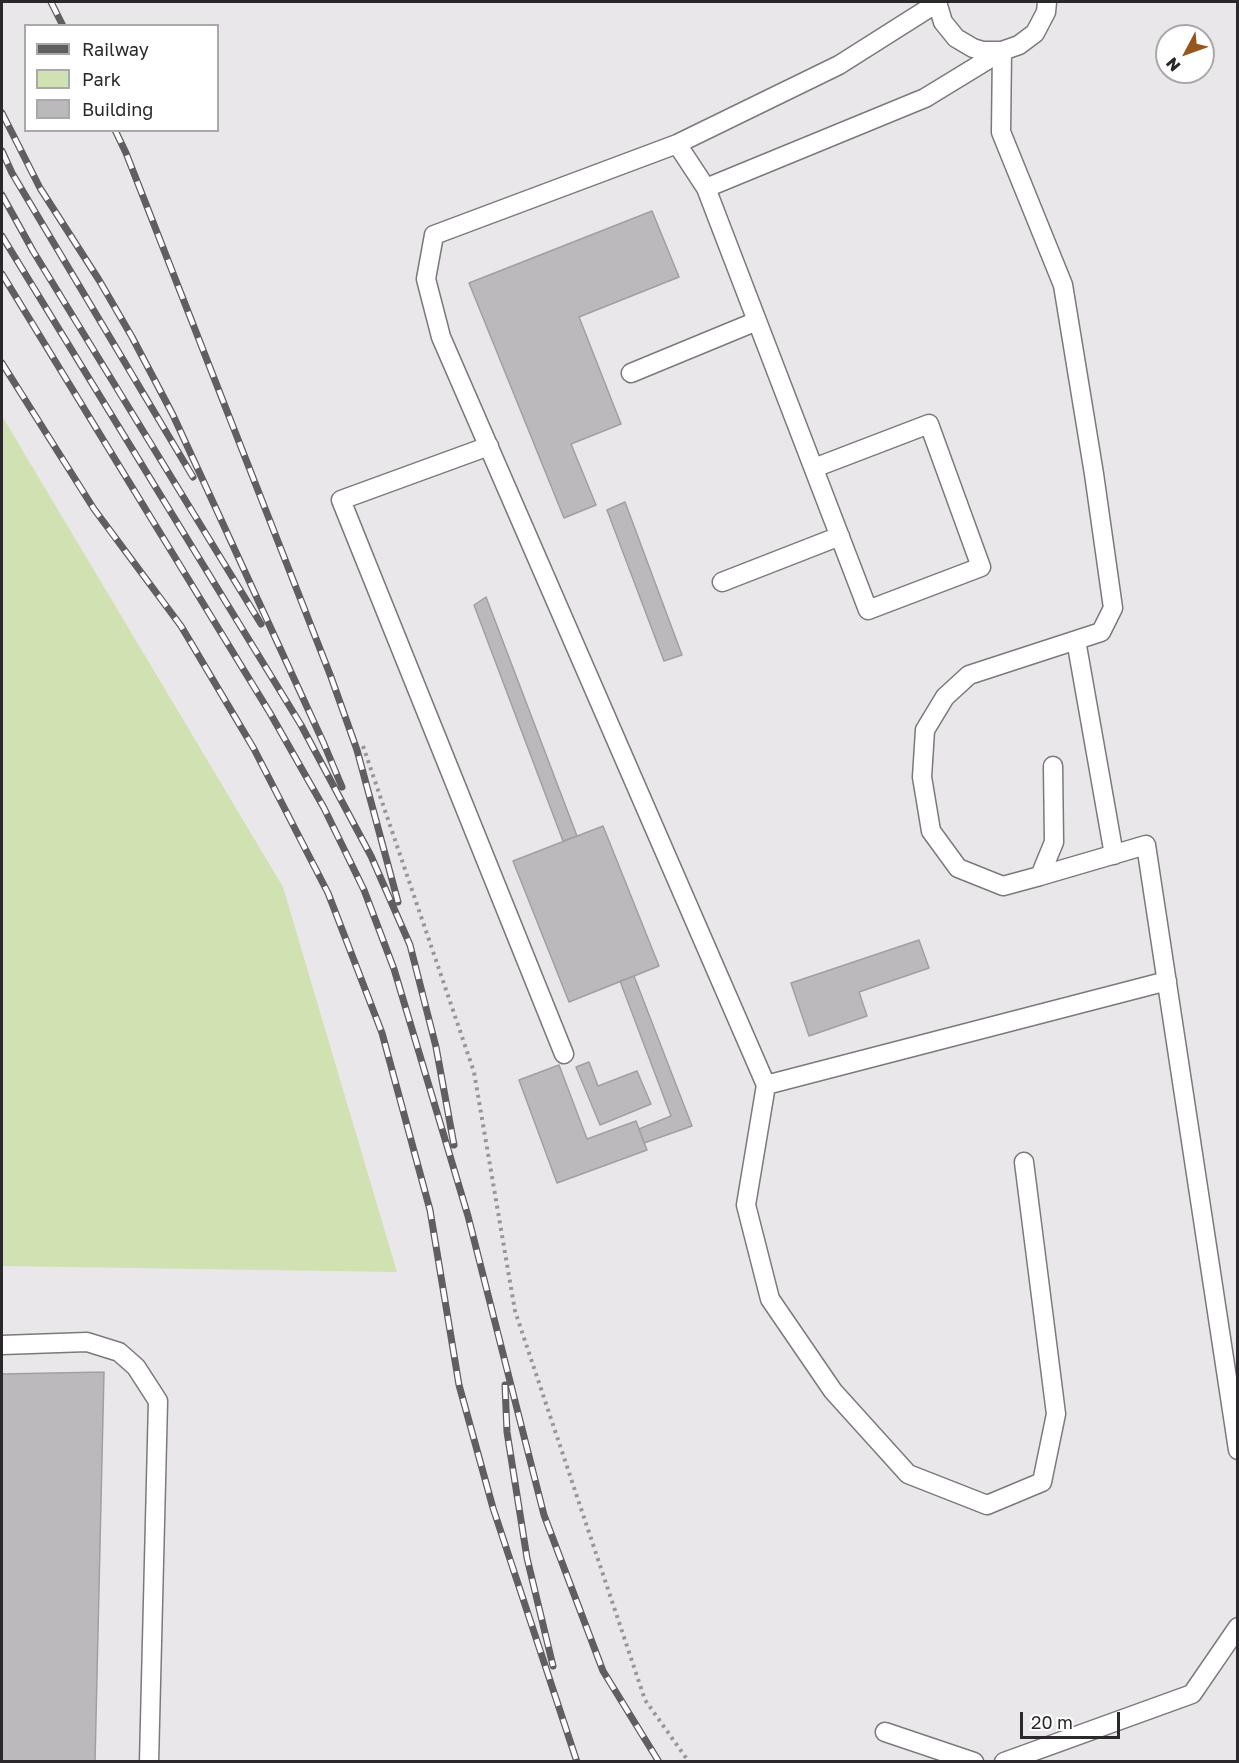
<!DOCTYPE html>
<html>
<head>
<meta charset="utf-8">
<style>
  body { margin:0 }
  #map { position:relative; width:1239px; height:1763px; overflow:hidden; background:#eae7eb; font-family:"Golos Text",sans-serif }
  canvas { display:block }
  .frame { position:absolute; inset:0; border:3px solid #2a282a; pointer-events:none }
  .legend { position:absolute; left:24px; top:24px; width:195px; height:108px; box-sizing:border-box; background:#fff; border:2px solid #aaa9aa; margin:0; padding:8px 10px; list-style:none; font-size:18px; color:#2a282a }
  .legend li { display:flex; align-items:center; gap:12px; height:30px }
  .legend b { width:30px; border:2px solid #aaa9aa }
  .north { position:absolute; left:1155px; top:24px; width:60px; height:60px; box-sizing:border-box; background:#fff; border:2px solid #aaa9aa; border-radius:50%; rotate:229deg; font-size:16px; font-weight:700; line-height:24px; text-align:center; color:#2a282a }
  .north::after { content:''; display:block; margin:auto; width:21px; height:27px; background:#95571d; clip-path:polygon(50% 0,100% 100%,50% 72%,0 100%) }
  .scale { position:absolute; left:1020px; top:1712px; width:100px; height:27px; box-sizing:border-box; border:3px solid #2a282a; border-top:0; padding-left:8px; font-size:18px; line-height:21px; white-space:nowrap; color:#2a282a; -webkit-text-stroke:4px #fff; paint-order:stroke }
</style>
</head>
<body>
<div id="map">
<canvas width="1239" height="1763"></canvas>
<div class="frame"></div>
<ul class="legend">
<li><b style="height:8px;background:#605e60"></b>Railway</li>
<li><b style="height:16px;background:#d0e1b2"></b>Park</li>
<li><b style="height:16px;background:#bcb9bc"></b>Building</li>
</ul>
<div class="north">N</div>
<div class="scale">20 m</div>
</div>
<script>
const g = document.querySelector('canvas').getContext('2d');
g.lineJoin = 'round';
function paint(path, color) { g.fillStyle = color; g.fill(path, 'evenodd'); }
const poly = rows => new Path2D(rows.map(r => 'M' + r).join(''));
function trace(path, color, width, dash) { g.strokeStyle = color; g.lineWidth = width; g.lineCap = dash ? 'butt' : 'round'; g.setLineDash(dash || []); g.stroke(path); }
const green = poly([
  [2,416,283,887,397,1272,2,1266]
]);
const building = poly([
  [652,211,679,277,579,317,621,424,571,444,596,505,564,518,469,283,652,211],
  [625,502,682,655,664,661,607,510,625,502],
  [486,597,577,836,563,841,474,605,486,597],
  [603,826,659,966,569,1002,513,861,603,826],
  [919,940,929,968,859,992,867,1016,809,1036,791,983,919,940],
  [634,976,692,1126,644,1143,639,1129,671,1116,620,981,634,976],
  [589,1062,598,1086,637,1071,651,1104,600,1125,576,1067,589,1062],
  [559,1065,587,1139,636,1121,647,1150,557,1183,519,1080,559,1065],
  [104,1372,95,1762,2,1762,2,1374,104,1372]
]);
const path = poly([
  [363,746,474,1072,515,1311,645,1700,689,1762]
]);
const service = poly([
  [937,2,943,22,956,38,973,48,983,51,1002,51,1019,45,1035,33,1046,12,1047,2],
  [937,3,839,65,677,144,434,235,426,279,441,337,766,1085,746,1205,770,1299,833,1391,908,1474,987,1505,1042,1482,1056,1414,1024,1162],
  [1002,51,1001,132,1063,285,1094,474,1113,608,1101,632,969,675,945,697,925,730,922,777,931,831,958,868,1003,886,1040,876,1054,842,1053,766],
  [677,144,706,188,868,610,981,567,929,424,814,468],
  [706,188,925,98,1002,51],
  [631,373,757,321],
  [489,446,341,500,564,1054],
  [722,582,840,536],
  [1076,640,1114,855],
  [1040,876,1146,845,1238,1450],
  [766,1085,1167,981],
  [2,1345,87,1342,119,1352,136,1367,158,1401,149,1762],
  [885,1732,974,1762],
  [1004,1762,1192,1694,1238,1627]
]);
const rail = poly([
  [51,2,63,26],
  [2,113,40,188,99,280,132,337,173,415,324,744,342,787],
  [115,130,126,153,331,677,357,750,398,902],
  [2,151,12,173,193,477],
  [2,195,33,251,261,624],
  [2,236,301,725,371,856,410,945,436,1047,454,1145],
  [2,274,270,713,324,808,364,890,394,969,468,1216,544,1515,603,1671,659,1762],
  [2,363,94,509,181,626,254,749,328,893,382,1033,430,1210,459,1385,493,1508,577,1762],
  [505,1385,507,1432,527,1558,553,1666]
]);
paint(green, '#d0e1b2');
paint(building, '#bcb9bc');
trace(building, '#a19fa2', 1.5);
trace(service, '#7b797c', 21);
trace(path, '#989699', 4, [3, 4.5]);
trace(service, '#fff', 18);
trace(rail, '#605e60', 7);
trace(rail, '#fff', 4.5, [14]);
</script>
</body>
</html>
